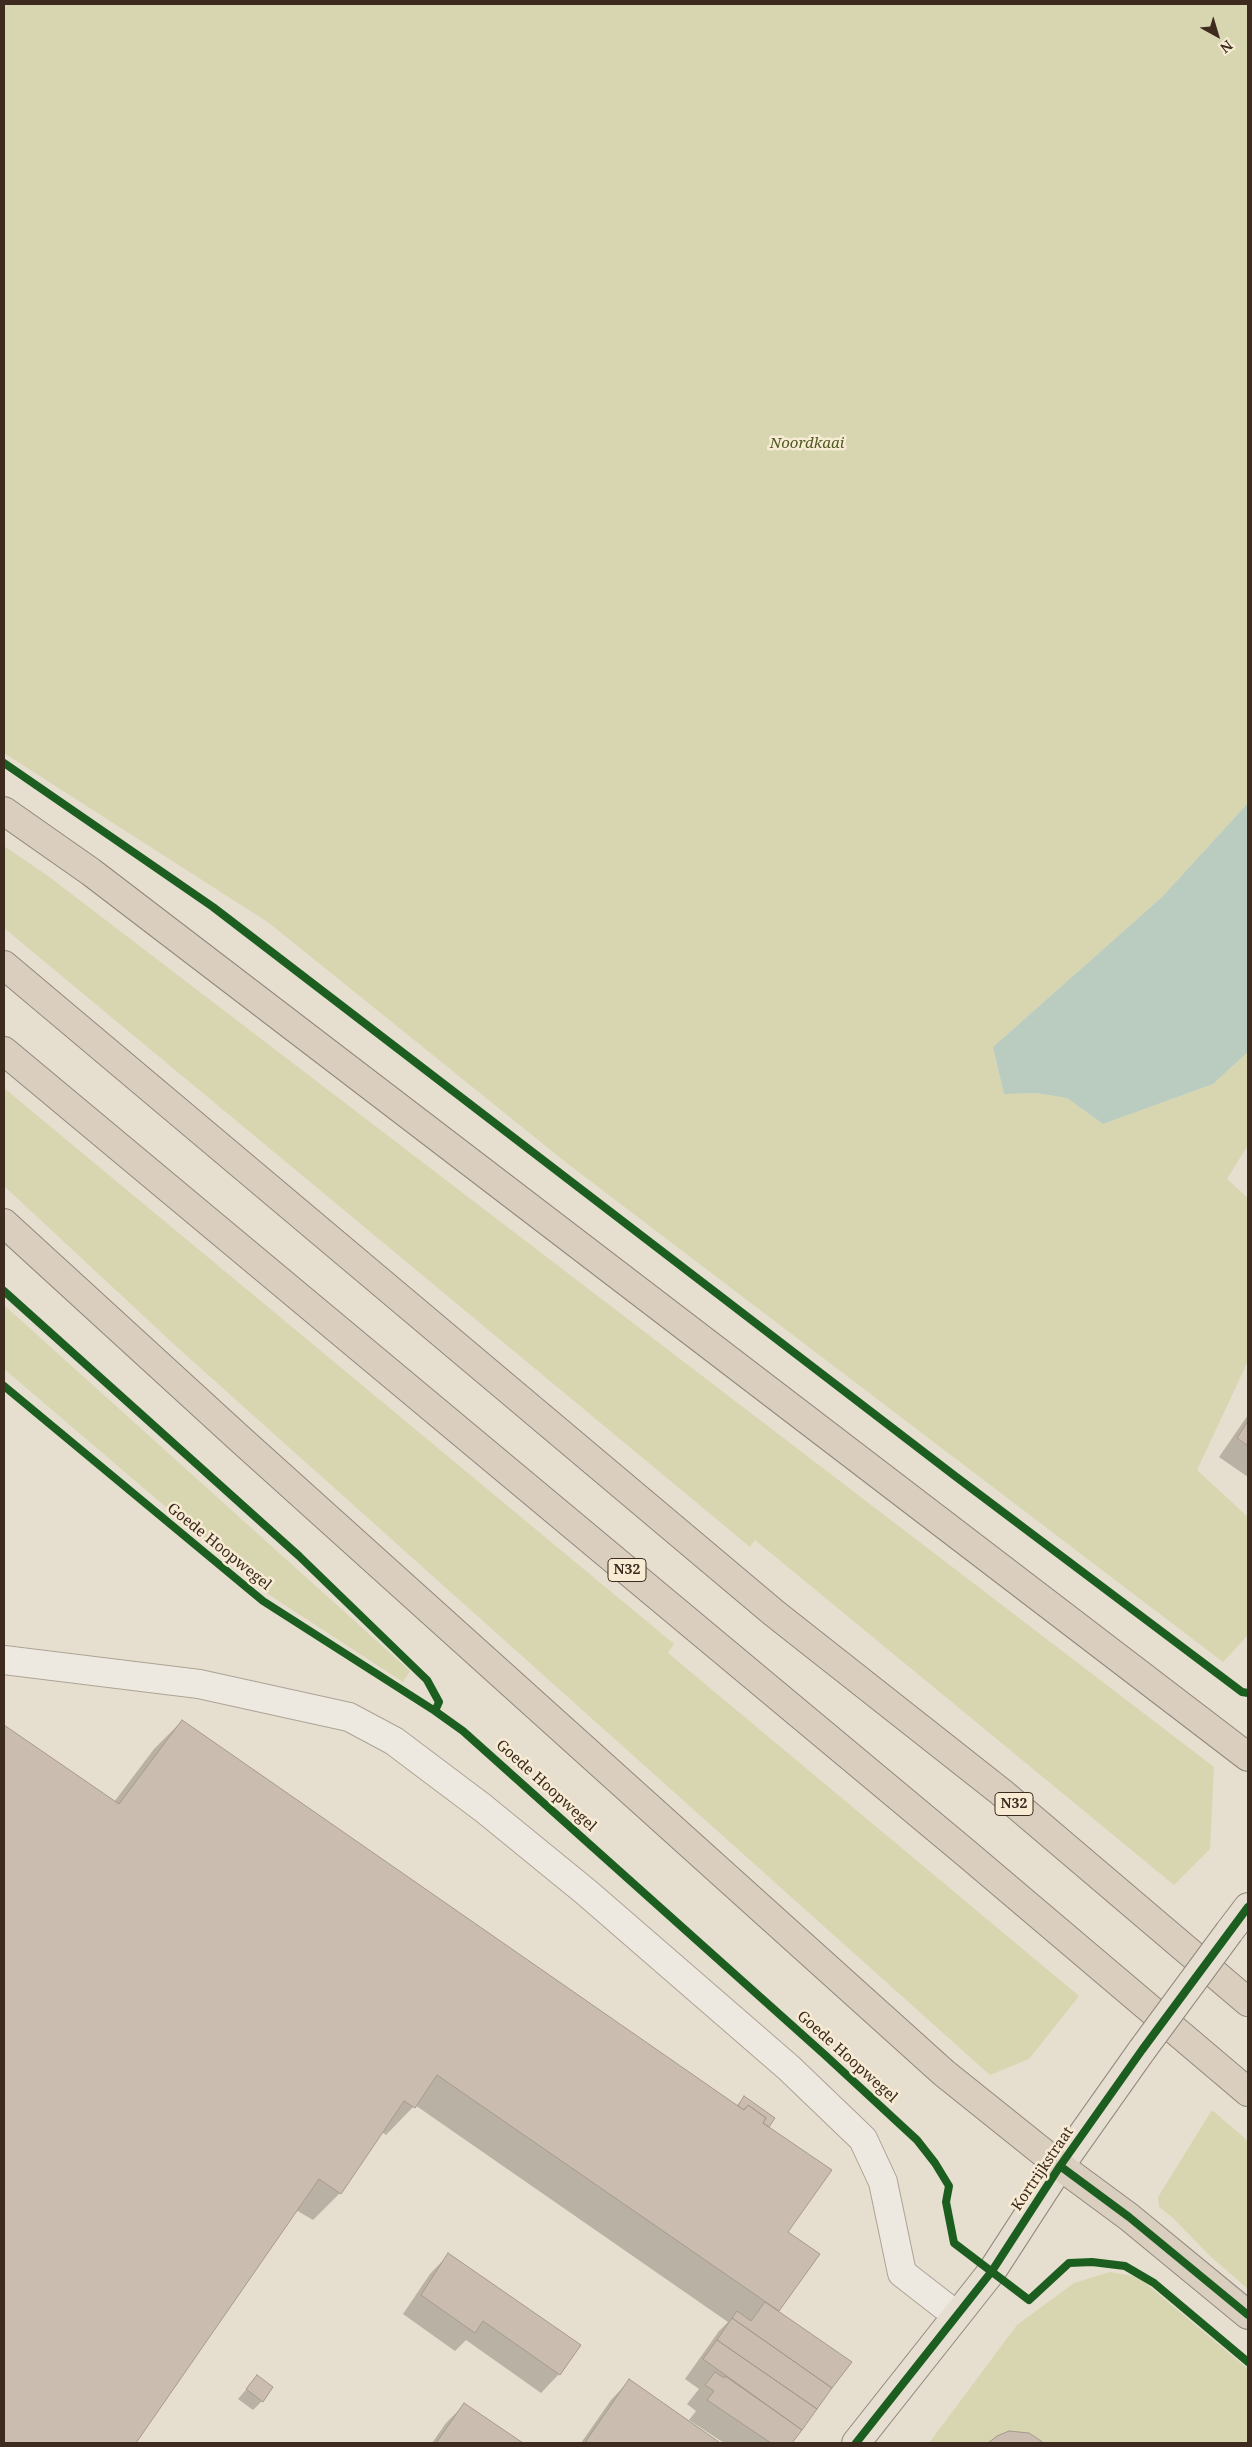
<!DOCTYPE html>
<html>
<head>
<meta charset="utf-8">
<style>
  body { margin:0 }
  #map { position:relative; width:1252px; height:2447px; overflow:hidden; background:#e6dece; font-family:"Noto Serif",serif }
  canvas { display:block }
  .frame { position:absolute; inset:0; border:5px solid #3c2b1e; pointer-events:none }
  .north { position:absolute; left:1192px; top:10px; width:50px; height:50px; -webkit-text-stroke:4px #f8ebd4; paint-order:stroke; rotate:141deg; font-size:14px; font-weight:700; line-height:20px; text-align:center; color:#3c2b1e }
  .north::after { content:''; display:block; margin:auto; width:18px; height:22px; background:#3c2b1e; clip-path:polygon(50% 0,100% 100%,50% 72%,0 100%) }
</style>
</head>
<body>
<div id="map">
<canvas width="1252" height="2447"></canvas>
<div class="frame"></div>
<div class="north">N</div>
</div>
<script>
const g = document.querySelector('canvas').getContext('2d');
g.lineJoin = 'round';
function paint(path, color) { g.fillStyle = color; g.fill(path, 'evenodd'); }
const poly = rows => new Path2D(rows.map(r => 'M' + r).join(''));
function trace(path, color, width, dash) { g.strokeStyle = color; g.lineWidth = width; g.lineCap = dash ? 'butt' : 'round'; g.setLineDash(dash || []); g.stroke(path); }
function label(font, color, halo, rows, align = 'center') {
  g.font = font + ' "Noto Serif",serif'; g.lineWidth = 5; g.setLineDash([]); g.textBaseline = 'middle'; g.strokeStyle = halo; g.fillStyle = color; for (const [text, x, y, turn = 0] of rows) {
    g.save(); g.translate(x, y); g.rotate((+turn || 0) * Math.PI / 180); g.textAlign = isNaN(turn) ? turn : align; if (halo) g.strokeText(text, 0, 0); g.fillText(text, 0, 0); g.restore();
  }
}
const green = poly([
  [4,4,1248,4,1248,803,1162,897,993,1047,1004,1094,1036,1093,1067,1098,1103,1124,1213,1084,1248,1052,1248,1145,1227,1179,1248,1198,1248,1361,1197,1470,1248,1517,1248,1635,1223,1662,568,1164,269,923,4,753],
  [4,846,48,876,1214,1767,1210,1849,1174,1885,755,1540,750,1547,4,928],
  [4,1088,674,1644,668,1653,1079,1996,1029,2059,990,2075,178,1348,4,1186],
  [4,1305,410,1671,403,1682,268,1594,4,1369],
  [1212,2110,1248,2141,1248,2289,1211,2257,1172,2217,1159,2207,1158,2197],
  [1110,2272,1138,2277,1248,2369,1248,2443,929,2443,1017,2325,1074,2283]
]);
const water = poly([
  [1248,803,1248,1052,1213,1084,1103,1124,1067,1098,1036,1093,1004,1094,993,1047,1162,897]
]);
const shadow = poly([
  [1248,1415,1248,1477,1219,1457],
  [182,1721,736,2106,744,2098,768,2126,786,2232,776,2311,850,2362,791,2443,724,2443,689,2420,696,2411,687,2404,699,2389,685,2379,719,2331,728,2322,415,2105,386,2135,382,2132,340,2193,313,2220,296,2210,134,2443,4,2443,4,1727,114,1802,154,1749],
  [448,2255,559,2374,541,2393,466,2340,455,2351,403,2314,430,2274],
  [257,2377,262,2401,253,2410,238,2399],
  [629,2381,717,2442,716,2443,581,2443,611,2400],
  [464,2405,521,2443,432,2443,446,2423]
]);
const building = poly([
  [1248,1421,1248,1446,1237,1438,1248,1421],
  [182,1720,738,2106,744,2110,748,2105,766,2118,763,2123,832,2170,788,2232,820,2254,779,2311,437,2075,415,2108,404,2101,341,2194,319,2179,136,2443,4,2443,4,1725,119,1804,182,1720],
  [744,2096,775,2118,769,2127,763,2123,766,2118,748,2105,744,2110,738,2106,744,2096],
  [448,2253,581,2345,560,2375,483,2321,475,2333,421,2295,448,2253],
  [765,2302,852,2362,832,2388,732,2318,737,2311,751,2321,765,2302],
  [732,2318,832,2388,817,2409,717,2340,732,2318],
  [717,2340,817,2409,802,2430,703,2359,717,2340],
  [715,2372,724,2378,725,2376,802,2430,792,2443,771,2443,707,2400,714,2391,705,2385,715,2372],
  [257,2375,273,2387,263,2402,246,2389,257,2375],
  [629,2379,719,2442,718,2443,589,2443,586,2441,629,2379],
  [464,2403,523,2443,436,2443,464,2403],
  [1009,2431,1029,2433,1044,2443,988,2443,997,2436,1009,2431]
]);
const minor = poly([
  [4,1660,199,1684,349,1717,394,1741,483,1808,586,1892,789,2068,863,2139,883,2182,902,2273,956,2315]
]);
const major = poly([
  [1229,1932,1248,1907],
  [856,2443,992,2271,1060,2166,1142,2050]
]);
const highway = poly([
  [4,811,91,872,1248,1757],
  [4,965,774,1613,1001,1792,1248,2002],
  [4,1051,966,1853,1248,2092],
  [4,1223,240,1439,944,2073,1060,2166,1129,2217,1248,2315]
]);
const majorBridge = poly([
  [1142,2050,1229,1932]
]);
const cycleway = poly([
  [4,763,213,907,955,1476,1242,1692,1248,1693],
  [4,1291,299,1556,427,1680,439,1702,435,1711],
  [4,1386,263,1601,435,1711,463,1731,825,2055,917,2140,935,2163,949,2186,946,2202,954,2243,1029,2300,1069,2263,1092,2262,1125,2266,1154,2283,1248,2362],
  [1060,2166,1129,2217,1248,2315],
  [856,2443,992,2271,1060,2166,1142,2050,1248,1907]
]);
const shields = [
  [627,1570,38],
  [1014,1804,38]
];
const shieldNames = [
  ["N32",627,1570],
  ["N32",1014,1804]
];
const parkNames = [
  ["Noordkaai",807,444]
];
const streetNames = [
  ["Goede Hoopwegel",219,1547,39],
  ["Goede Hoopwegel",546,1786,42],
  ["Goede Hoopwegel",847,2057,42],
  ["Kortrijkstraat",1043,2169,-56]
];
paint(green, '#d8d6b0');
paint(water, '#b9ccbf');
paint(shadow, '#0003');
paint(building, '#cabcaf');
trace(building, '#a7998d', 1);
trace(minor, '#aca397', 30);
trace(major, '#91887e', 30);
trace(highway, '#91887e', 30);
trace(minor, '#eee9e0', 28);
trace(major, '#e6ded1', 28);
trace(highway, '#dacebf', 28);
trace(majorBridge, '#91887e', 30, []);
trace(majorBridge, '#e6ded1', 28);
trace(cycleway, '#1b5e20', 8);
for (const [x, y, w] of shields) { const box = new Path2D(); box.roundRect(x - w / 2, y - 11.5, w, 23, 4); g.fillStyle = '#f8ebd4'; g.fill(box); trace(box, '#3c2b1e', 1); }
label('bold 14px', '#3c2b1e', null, shieldNames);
label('italic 15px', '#505a23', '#f8ebd4', parkNames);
label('15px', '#3c2b1e', '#f8ebd4', streetNames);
</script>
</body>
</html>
